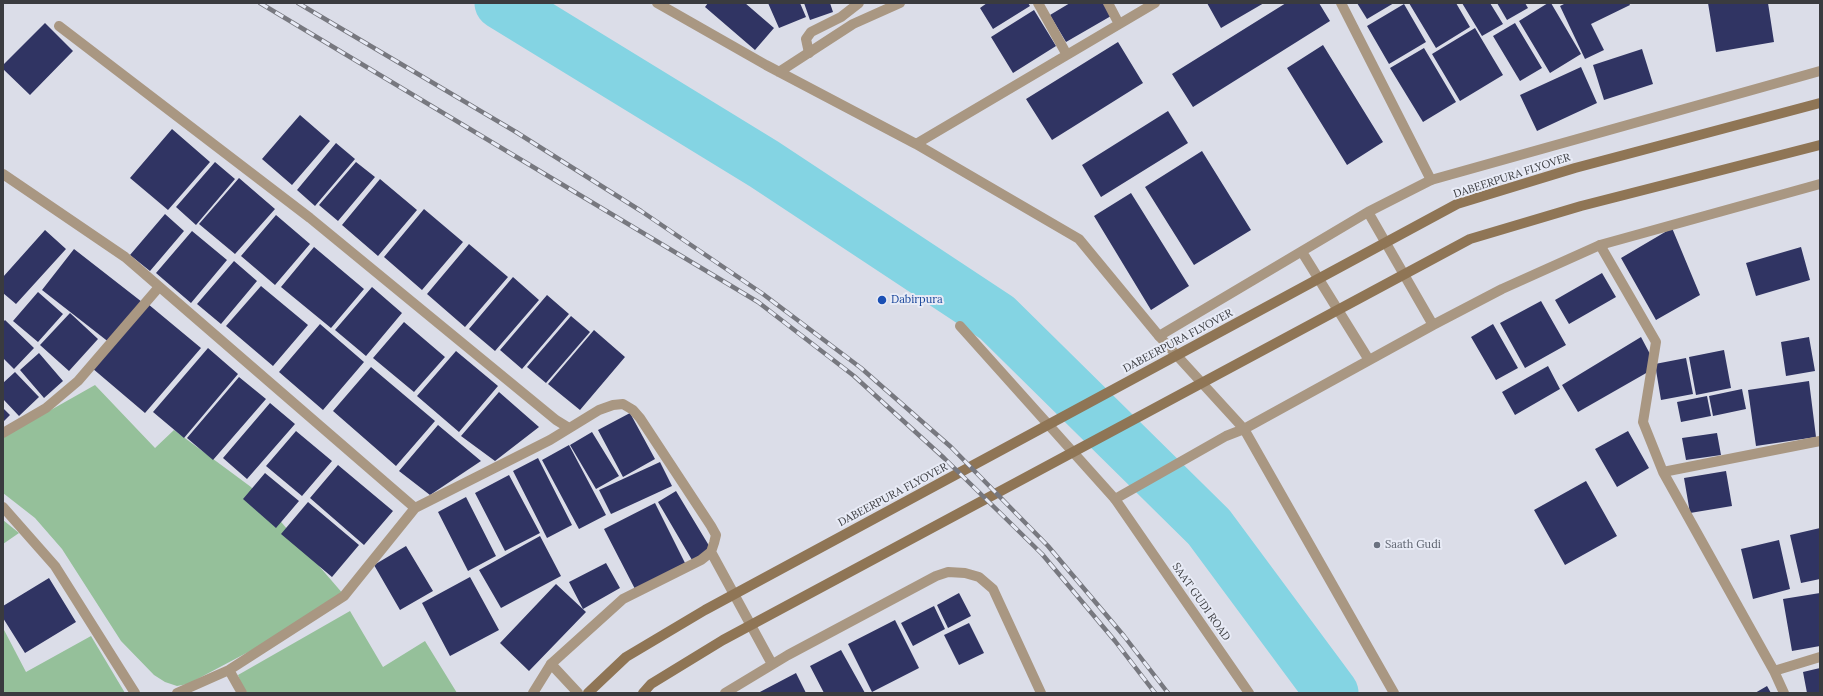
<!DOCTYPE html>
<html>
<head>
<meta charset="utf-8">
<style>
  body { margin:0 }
  #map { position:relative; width:1823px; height:696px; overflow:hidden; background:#dbdde8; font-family:Lora,serif }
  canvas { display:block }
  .frame { position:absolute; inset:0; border:4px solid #3a3b3f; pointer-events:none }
</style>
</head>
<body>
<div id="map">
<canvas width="1823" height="696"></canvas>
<div class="frame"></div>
</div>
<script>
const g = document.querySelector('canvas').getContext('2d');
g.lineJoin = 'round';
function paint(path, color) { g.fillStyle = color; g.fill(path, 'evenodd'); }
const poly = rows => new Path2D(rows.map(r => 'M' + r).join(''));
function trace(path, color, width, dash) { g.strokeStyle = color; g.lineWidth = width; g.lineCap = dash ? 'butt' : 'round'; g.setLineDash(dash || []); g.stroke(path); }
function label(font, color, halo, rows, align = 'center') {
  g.font = font + ' Lora,serif'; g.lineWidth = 4; g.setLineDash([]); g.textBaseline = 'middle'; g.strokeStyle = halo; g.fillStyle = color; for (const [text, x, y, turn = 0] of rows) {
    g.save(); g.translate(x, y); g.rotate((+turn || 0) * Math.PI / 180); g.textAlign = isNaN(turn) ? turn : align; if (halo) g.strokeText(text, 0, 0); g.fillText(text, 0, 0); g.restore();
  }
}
const green = poly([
  [95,385,155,448,174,430,251,487,344,595,269,641,188,684,177,686,165,682,154,675,121,641,62,549,35,518,3,493,3,437],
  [3,520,19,533,3,544],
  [350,611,383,667,425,641,457,693,249,693,243,690,238,675],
  [3,628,26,672,91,636,125,693,3,693]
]);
const river = poly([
  [501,3,764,164,997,318,1209,527,1332,693]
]);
const building = poly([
  [708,3,745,3,774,28,755,50,705,7],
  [768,3,800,3,806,17,779,28],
  [804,3,830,3,833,12,810,20],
  [987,3,1028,3,1030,6,993,29,980,8],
  [1070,3,1103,3,1111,16,1066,42,1050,15],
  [1207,3,1264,3,1221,28],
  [1286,3,1319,3,1330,21,1193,107,1172,74],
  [1357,3,1394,3,1367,19],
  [1409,3,1456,3,1470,27,1436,48],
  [1462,3,1490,3,1503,24,1482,36],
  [1497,3,1525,3,1528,8,1507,20],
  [1548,3,1551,3,1581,54,1550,73,1519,21],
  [1566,3,1629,3,1630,5,1591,24,1604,50,1585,59,1560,6],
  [1708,3,1768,3,1774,42,1716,52],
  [1404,4,1426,42,1389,64,1367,26],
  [1034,10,1056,46,1013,73,991,37],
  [45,23,73,51,30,95,3,69,3,65],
  [1515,23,1542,68,1520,81,1493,36],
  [1475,28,1503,75,1460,101,1432,54],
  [1118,42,1143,83,1052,140,1026,99],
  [1323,45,1383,142,1347,165,1287,68],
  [1424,48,1456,102,1423,122,1390,68],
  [1642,49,1653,84,1604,100,1593,65],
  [1581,67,1597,103,1537,131,1520,95],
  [1168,111,1188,143,1101,197,1082,165],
  [300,115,330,141,292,185,262,159],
  [172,129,210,162,168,210,130,178],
  [336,143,355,159,315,206,297,190],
  [1202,151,1251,230,1194,265,1145,187],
  [215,162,235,179,196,225,176,207],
  [356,162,375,177,338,221,319,205],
  [239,178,275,209,235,254,199,224],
  [380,179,417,210,378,256,342,225],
  [1131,193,1189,286,1151,310,1094,216],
  [424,209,463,242,422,290,384,257],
  [165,214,184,231,150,271,130,255],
  [276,215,310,244,275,285,241,256],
  [1672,228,1700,295,1656,320,1621,258],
  [45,230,66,249,16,304,3,293,3,277],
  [192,231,227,260,191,303,156,273],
  [469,244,508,277,465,327,427,294],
  [314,247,364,289,331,328,281,287],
  [1801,247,1810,280,1756,296,1746,263],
  [74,249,142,302,110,343,42,290],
  [234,261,257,281,221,324,197,304],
  [1602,273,1616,297,1569,324,1555,300],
  [513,277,539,300,495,351,469,329],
  [261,286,308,325,273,366,226,326],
  [372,287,402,313,366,356,335,330],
  [38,292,63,314,38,342,13,321],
  [547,295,569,314,522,369,500,350],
  [1541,301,1566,345,1525,368,1500,323],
  [148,304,201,348,145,413,92,368],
  [70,313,98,339,69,371,40,345],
  [571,316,590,332,546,383,527,367],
  [5,320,34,348,14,369,3,358,3,322],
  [404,322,445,357,414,392,373,358],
  [320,324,364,362,323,410,279,372],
  [1493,324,1518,368,1496,380,1471,337],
  [594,330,625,357,580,410,548,384],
  [1641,337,1650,354,1648,372,1578,412,1562,385],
  [1809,337,1815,371,1786,376,1781,342],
  [208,348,238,374,184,438,153,412],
  [1724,350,1731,388,1696,395,1689,357],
  [456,351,498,386,459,432,417,396],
  [39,353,63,381,44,398,20,370],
  [1686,358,1693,394,1661,400,1655,364],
  [1548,366,1560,389,1515,415,1502,392],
  [371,367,435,421,396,466,333,411],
  [15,372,39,397,19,416,3,399,3,383],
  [239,377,266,399,213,460,187,438],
  [1809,381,1816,437,1756,446,1748,390],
  [1742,389,1746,409,1713,416,1709,396],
  [499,392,539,427,495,461,461,436],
  [1707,396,1711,416,1681,422,1677,402],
  [270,403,295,424,247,479,223,458],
  [3,408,10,415,3,422],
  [630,413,655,459,623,477,598,430],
  [438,425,481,461,430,495,399,471],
  [296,431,332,461,302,496,266,466],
  [1628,431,1649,468,1617,487,1595,449],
  [592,432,619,476,596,489,570,445],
  [1717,433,1721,455,1686,460,1682,438],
  [569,445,606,515,579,529,542,460],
  [538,458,572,525,547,538,513,471],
  [660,462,672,486,611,514,599,490],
  [338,465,393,511,364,545,310,498],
  [1726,471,1732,506,1690,513,1684,478],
  [265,473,299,501,276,528,243,499],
  [509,475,540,533,505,551,475,493],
  [1586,481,1617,536,1565,565,1534,510],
  [676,491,711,549,692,560,658,502],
  [466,497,496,556,468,571,438,512],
  [308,502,359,545,332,577,281,534],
  [655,503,685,563,635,589,604,529],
  [1820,528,1820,579,1801,583,1790,535],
  [540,536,561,576,501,608,479,570],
  [1779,540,1790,589,1753,599,1741,549],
  [406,546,433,591,400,610,374,565],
  [606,563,620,588,583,609,569,582],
  [470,577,499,630,450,656,422,603],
  [49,578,76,622,25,653,3,618,3,606],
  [556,584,586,612,529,671,500,643],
  [959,593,971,616,948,628,937,605],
  [1820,593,1820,646,1792,651,1783,599],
  [934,606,945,629,913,646,901,623],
  [895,620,919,668,872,692,848,644],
  [969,623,984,653,959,665,944,635],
  [841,650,865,693,824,693,810,666],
  [1820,668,1820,693,1807,693,1803,672],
  [796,673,806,693,758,693],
  [1767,686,1771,693,1755,693]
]);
const service = poly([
  [809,53,806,39,811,32,841,17,859,3]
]);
const minor = poly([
  [657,3,766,65,916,144,1079,239,1159,336],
  [1038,3,1067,55],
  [1108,3,1119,24],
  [1341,3,1431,180],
  [59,26,310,218,556,420,569,428],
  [779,72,853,24,900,3],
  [916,144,1155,3],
  [3,174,125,257,415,508],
  [1600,245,1656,342,1643,422,1663,472,1774,671,1784,693],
  [960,326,1115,499],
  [1244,429,1394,693],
  [3,433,46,408,78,381,159,287],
  [1663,472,1820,441],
  [3,507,55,566,135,693],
  [711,552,772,664],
  [229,670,242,693],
  [1774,671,1820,657],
  [177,693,229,670,344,596,415,508,550,440,599,410,613,405,623,404,633,410,640,418,711,526,716,535,714,543,711,552,701,560,623,599,551,664],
  [725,693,788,655,936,576,948,572,965,573,979,577,993,589,1041,693]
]);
const tertiary = poly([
  [1368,212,1433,325],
  [1302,252,1369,360],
  [1244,429,1159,336,1368,212,1431,180,1820,71],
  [533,693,551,664,578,693],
  [1249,693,1115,499,1226,436,1244,429,1433,325,1502,289,1600,245,1820,184]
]);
const secondary = poly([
  [588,693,626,657,705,610,1457,204,1575,168,1820,103],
  [643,693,651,684,723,640,1470,239,1581,206,1820,145]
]);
const rail = poly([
  [260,3,758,302,854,376,944,458,1042,554,1115,641,1155,693],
  [298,3,516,132,641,211,763,294,861,368,951,447,1048,546,1124,636,1168,693]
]);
const markers = [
  [882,300,5,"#1a4fb4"],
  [1377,545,4,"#6b7280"]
];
const streetNames = [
  ["DABEERPURA FLYOVER",1512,176,-18],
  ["DABEERPURA FLYOVER",1178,341,-28],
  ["DABEERPURA FLYOVER",893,495,-28],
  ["SAAT GUDI ROAD",1201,602,55]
];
const transitNames = [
  ["Dabirpura",891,300]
];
const worshipNames = [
  ["Saath Gudi",1385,545]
];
paint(green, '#95c09a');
trace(river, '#84d4e3', 53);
paint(building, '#303463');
trace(service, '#a99782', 10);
trace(minor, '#a99782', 10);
trace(tertiary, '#a99782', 10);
trace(secondary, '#8f7555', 10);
trace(rail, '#77787f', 4.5);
trace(rail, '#e8ebf6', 3, [9]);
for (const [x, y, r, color] of markers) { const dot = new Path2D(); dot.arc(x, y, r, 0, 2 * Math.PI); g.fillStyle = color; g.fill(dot); trace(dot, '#e8ebf6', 1.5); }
label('11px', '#3a3b3f', '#e8ebf6', streetNames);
label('11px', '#164399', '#e8ebf6', transitNames, 'left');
label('11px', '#5b616d', '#e8ebf6', worshipNames, 'left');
</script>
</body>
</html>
